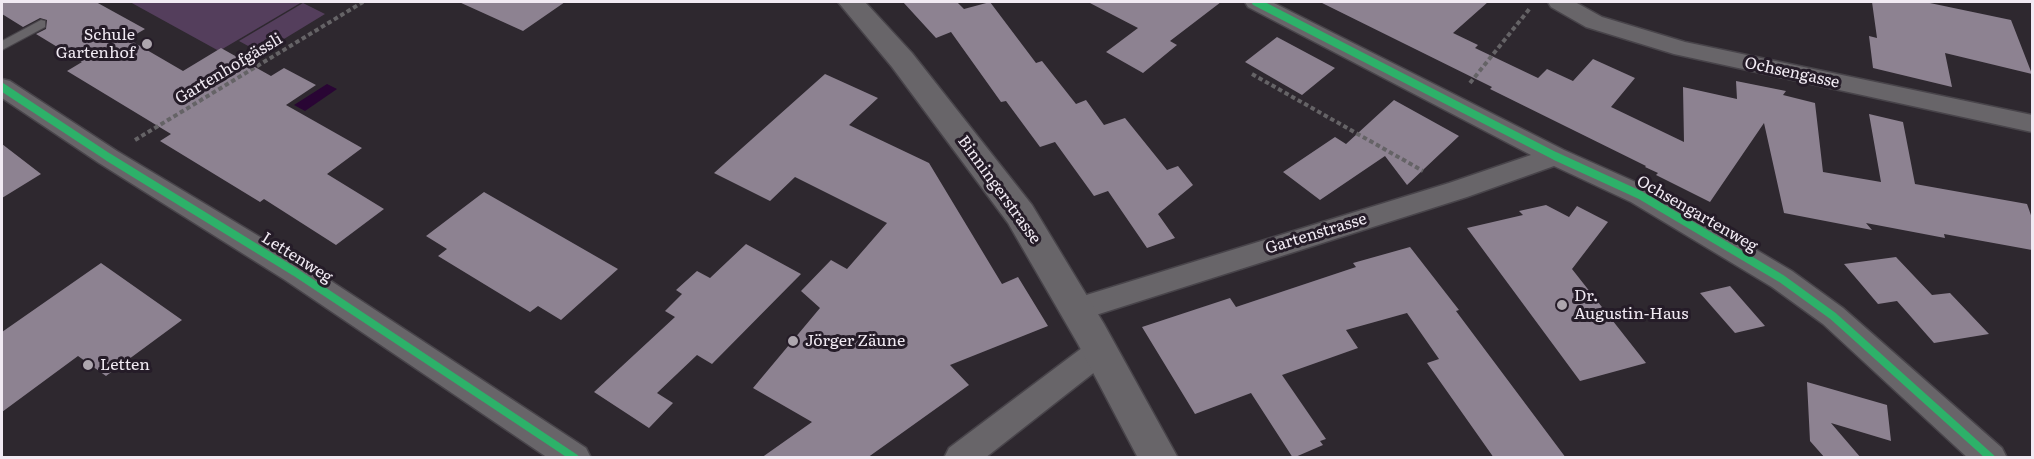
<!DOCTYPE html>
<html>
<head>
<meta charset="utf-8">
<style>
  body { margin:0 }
  #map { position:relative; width:2034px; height:459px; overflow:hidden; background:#2e282f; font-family:Literata,serif }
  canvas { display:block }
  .frame { position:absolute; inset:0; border:3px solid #f1eaf3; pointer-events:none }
</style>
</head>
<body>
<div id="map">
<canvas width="2034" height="459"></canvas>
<div class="frame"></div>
</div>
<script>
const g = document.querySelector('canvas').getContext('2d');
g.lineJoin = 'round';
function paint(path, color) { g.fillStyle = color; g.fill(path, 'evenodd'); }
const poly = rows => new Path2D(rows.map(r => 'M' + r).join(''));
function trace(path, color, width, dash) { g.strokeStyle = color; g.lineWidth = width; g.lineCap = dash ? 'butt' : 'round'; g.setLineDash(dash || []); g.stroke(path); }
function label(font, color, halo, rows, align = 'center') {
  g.font = font + ' Literata,serif'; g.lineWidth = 6; g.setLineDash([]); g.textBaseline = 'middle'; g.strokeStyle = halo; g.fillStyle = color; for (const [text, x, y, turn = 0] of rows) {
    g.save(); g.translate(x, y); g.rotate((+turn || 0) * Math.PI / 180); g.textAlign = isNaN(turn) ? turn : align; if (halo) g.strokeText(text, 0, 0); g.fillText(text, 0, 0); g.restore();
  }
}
const green = poly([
  [130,2,302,2,219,51],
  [303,3,325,14,261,53,239,41]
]);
const water = poly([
  [327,84,337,89,305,111,294,105]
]);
const building = poly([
  [2,2,96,2,145,29,128,39,183,71,221,48,271,76,284,68,316,85,286,105,362,148,327,174,384,209,336,245,264,199,260,202,160,141,171,134,67,71,82,62,36,34,46,29,47,20,40,18,23,27,2,14],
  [459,2,565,2,523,31],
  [903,2,957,2,964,9,990,2,1036,63,1042,61,1076,104,1086,100,1104,125,1125,118,1167,170,1178,166,1193,185,1158,214,1175,238,1147,248,1108,191,1094,196,1055,142,1040,147,1006,101,1001,102,951,32,936,38],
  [1088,2,1221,2,1170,41,1177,45,1143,73,1106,52,1138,28],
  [1320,2,1488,2,1453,33,1478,45,1475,48,1538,78,1547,69,1573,81,1593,59,1635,78,1611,107,1684,142,1683,87,1737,99,1736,81,1786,91,1783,95,1815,103,1823,172,1881,182,1869,114,1903,122,1915,184,2027,204,2032,218,2032,250,1944,234,1945,238,1866,223,1872,230,1784,213,1764,123,1710,202,1656,175,1658,173,1645,167,1646,166,1490,89,1492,87],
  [1872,2,1925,2,2011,20,2032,74,1945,53,1952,87,1873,68,1869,36,1877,38],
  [1277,37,1335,68,1302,95,1245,62],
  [825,74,878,98,849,125,929,163,1002,284,1018,277,1048,326,950,365,969,385,867,458,761,458,812,422,753,388,820,308,801,291,831,260,847,269,887,223,795,177,770,201,714,173],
  [1394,100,1459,136,1407,185,1385,156,1320,200,1283,172,1335,137,1346,144],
  [2,144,41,174,2,198],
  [484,192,618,269,561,320,538,306,530,312,438,256,447,249,426,236],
  [1546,205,1569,217,1577,206,1608,222,1572,269,1646,363,1580,381,1467,228,1523,215,1519,211],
  [746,244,801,274,712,364,697,355,657,393,673,403,649,428,594,392,675,317,665,311,682,294,676,290,697,271,710,278],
  [1410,247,1459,310,1456,311,1566,458,1494,458,1427,363,1439,359,1407,313,1346,330,1358,348,1282,375,1326,439,1320,441,1323,445,1293,458,1251,393,1195,414,1142,327,1230,298,1236,307,1356,267,1353,263],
  [1896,257,1932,295,1950,293,1989,334,1934,343,1897,301,1878,304,1844,264],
  [101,263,182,320,106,376,78,356,2,412,2,332],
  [1730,286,1765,326,1735,333,1700,293],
  [1807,382,1887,405,1891,441,1831,423,1861,458,1825,458,1810,441]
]);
const path = poly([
  [1252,74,1423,171],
  [1470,83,1531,7],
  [135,140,363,2]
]);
const service = poly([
  [41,20,45,21,45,27,2,50,2,41,41,20]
]);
const minor = poly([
  [1245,2,1272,2,1564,150,1649,188,1738,239,1792,271,1843,308,2002,448,2007,458,1968,458,1823,324,1772,287,1631,202,1554,166,1467,197,1077,321,1067,317,1063,309,1067,301,1449,183,1531,155,1248,7,1245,2],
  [1548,2,1575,2,1602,17,1685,42,2032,115,2032,132,1674,54,1586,27,1551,7,1548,2],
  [2,79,10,81,117,151,305,264,586,448,591,458,548,458,285,280,99,163,2,98,2,79],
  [1100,339,1110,342,1115,351,1110,360,985,458,944,458,949,448,1090,342,1100,339]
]);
const tertiary = poly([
  [838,2,865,2,912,53,1032,205,1104,324,1178,458,1138,458,1078,344,1008,223,892,67,838,2]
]);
const cycleway = poly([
  [1256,2,1555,156,1640,195,1782,279,1833,316,1991,458],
  [2,87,108,157,295,272,575,458]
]);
const markers = [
  [147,44,6,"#ada6ae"],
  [1562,305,6,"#ada6ae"],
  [793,341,6,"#ada6ae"],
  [88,365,6,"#ada6ae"]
];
const poiNames = [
  ["Schule",135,35,"right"],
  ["Gartenhof",135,53,"right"],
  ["Dr.",1574,296],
  ["Augustin-Haus",1574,314],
  ["Jörger Zäune",805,341],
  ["Letten",100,365]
];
const streetNames = [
  ["Gartenhofgässli",229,69,-31],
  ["Ochsengasse",1792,73,12],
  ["Binningerstrasse",999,190,54],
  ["Ochsengartenweg",1697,214,30],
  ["Gartenstrasse",1316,234,-17],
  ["Lettenweg",297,258,32]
];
paint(green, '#543e5c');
paint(water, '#290534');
paint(building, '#8d8291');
trace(service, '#48444a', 2);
trace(minor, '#48444a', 3);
trace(tertiary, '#48444a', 3);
trace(path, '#656366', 4, [4.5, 3]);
paint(service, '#686569');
paint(minor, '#686569');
paint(tertiary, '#686569');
trace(cycleway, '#2db169', 8);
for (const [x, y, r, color] of markers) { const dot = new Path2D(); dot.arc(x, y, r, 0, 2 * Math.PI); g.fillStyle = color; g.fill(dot); trace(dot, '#251c28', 2); }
label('16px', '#f1eaf3', '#251c28', poiNames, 'left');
label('16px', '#f1eaf3', '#251c28', streetNames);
</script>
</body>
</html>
